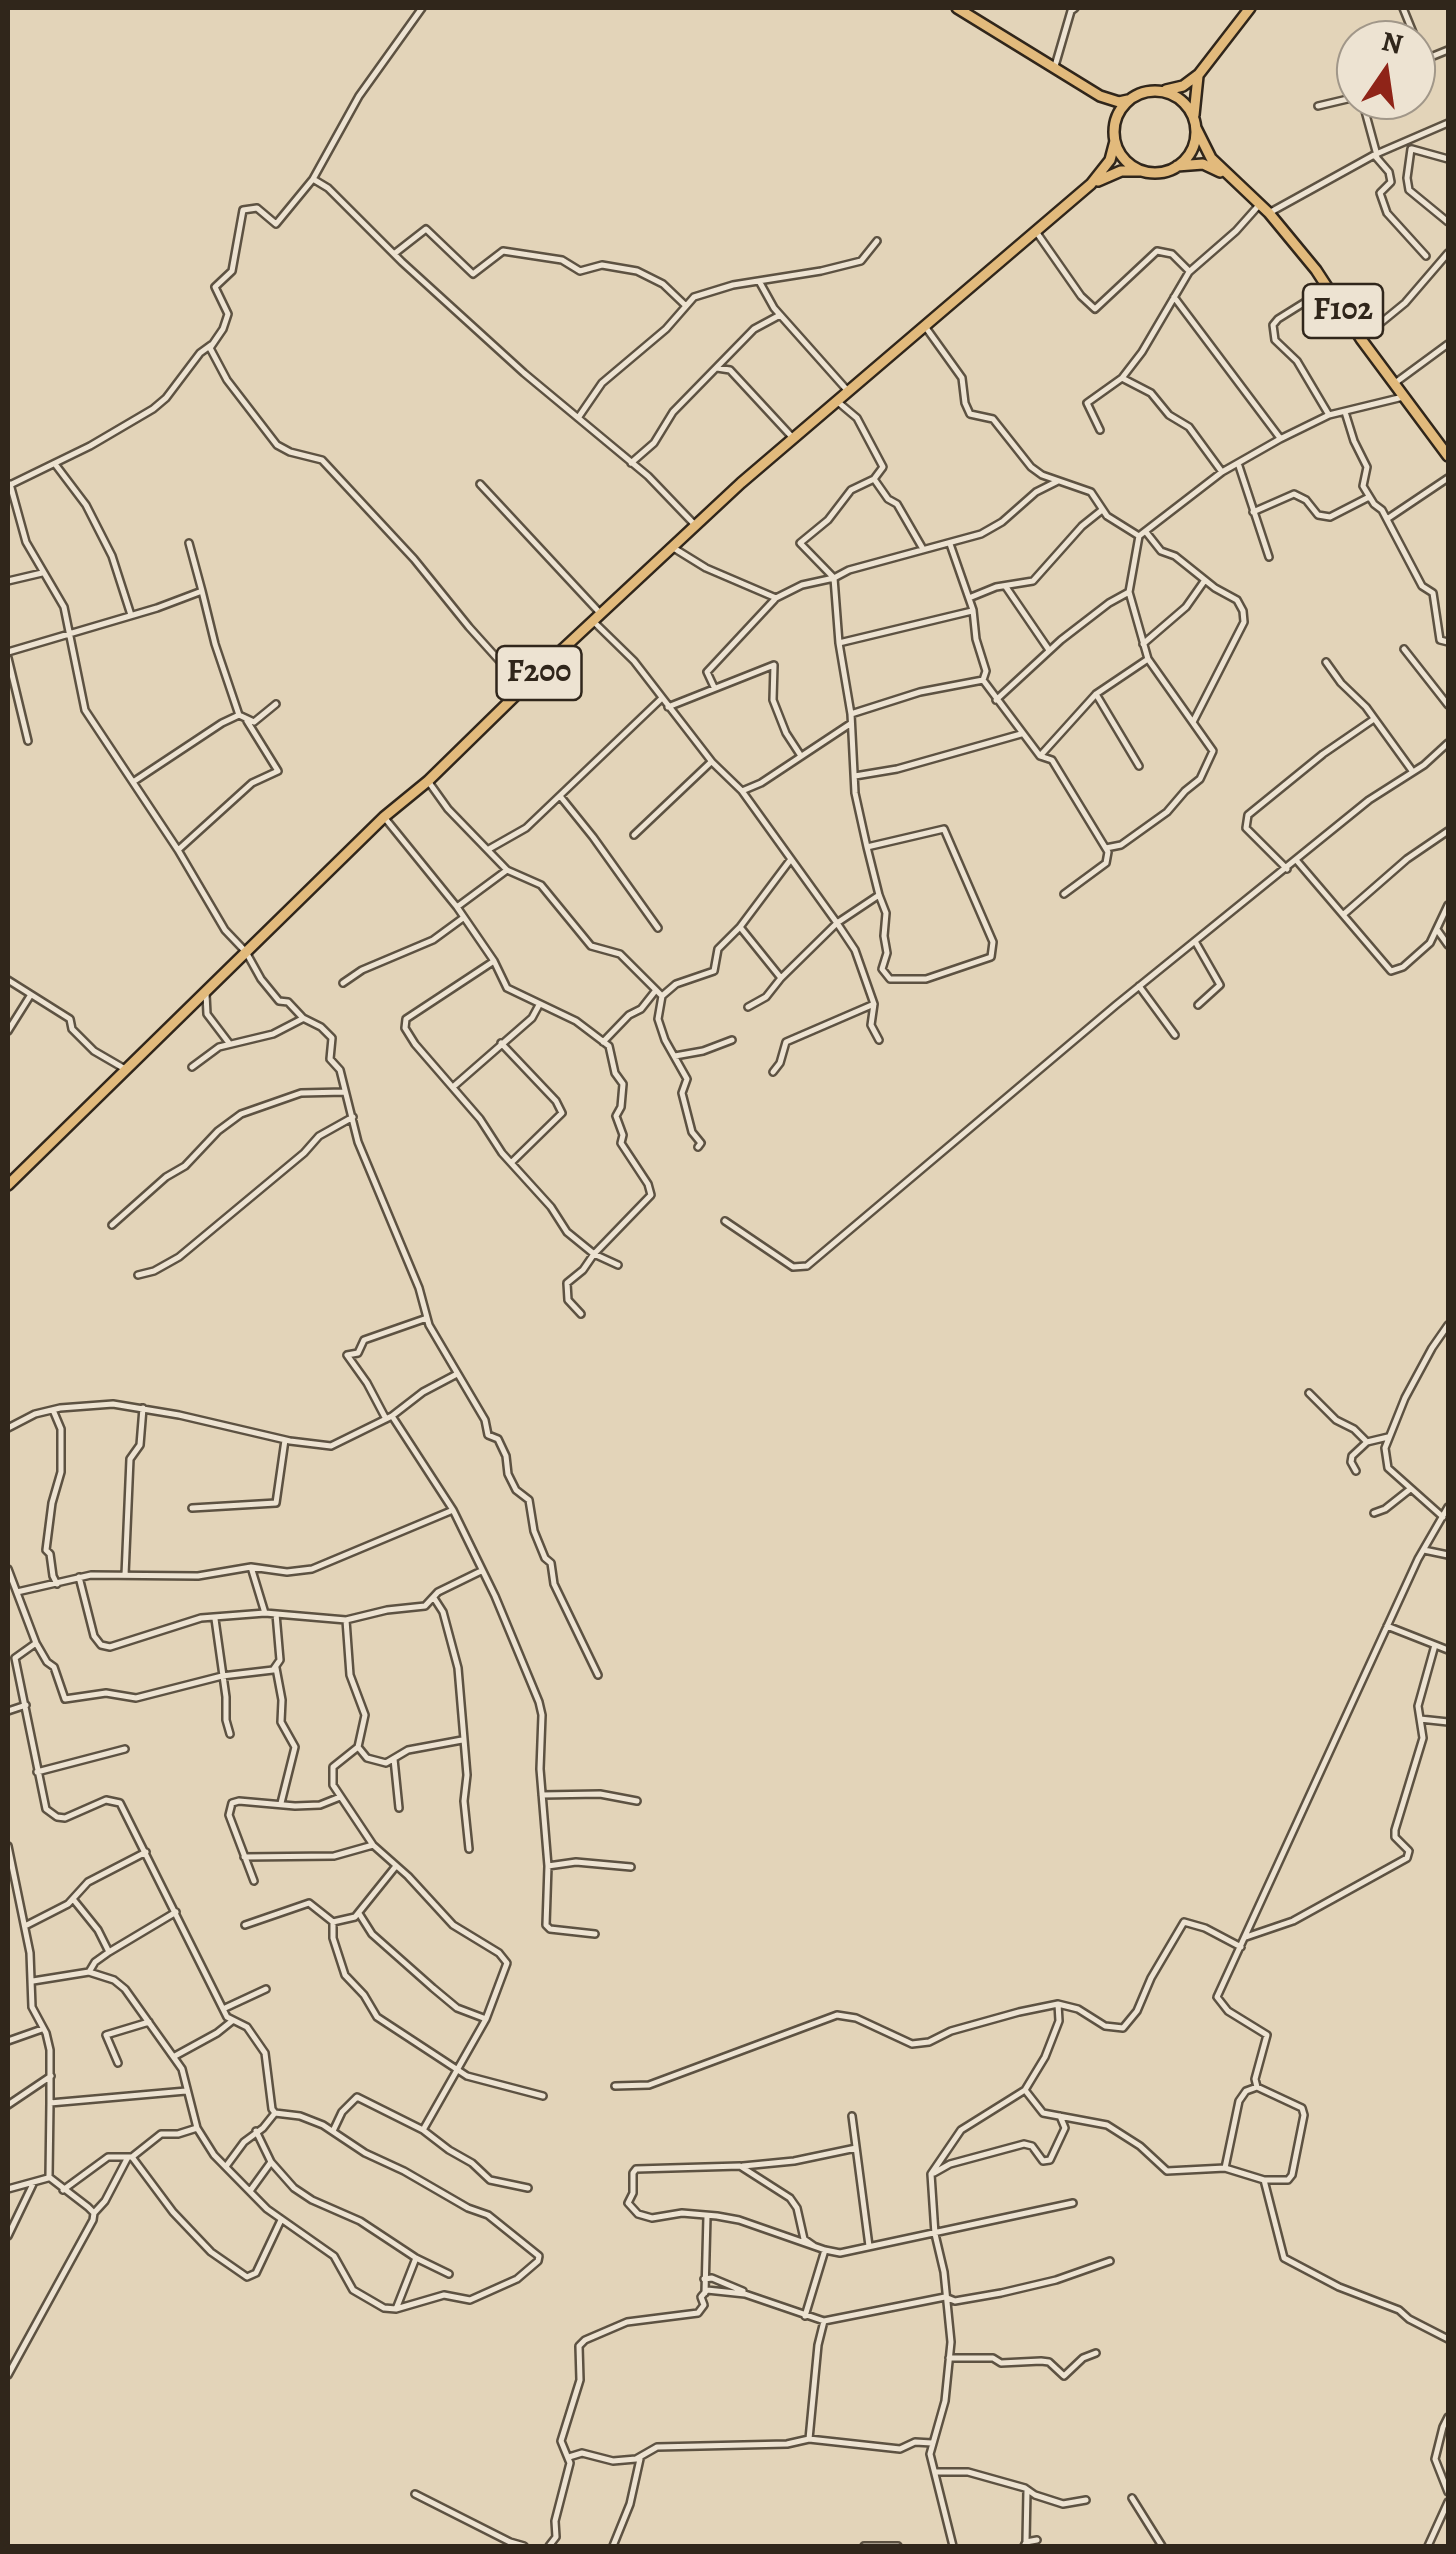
<!DOCTYPE html>
<html>
<head>
<meta charset="utf-8">
<style>
  body { margin:0 }
  #map { position:relative; width:1456px; height:2554px; overflow:hidden; background:#e3d4b9; font-family:Alegreya,serif }
  canvas { display:block }
  .frame { position:absolute; inset:0; border:10px solid #30261b; pointer-events:none }
  .north { position:absolute; left:1336px; top:20px; width:100px; height:100px; box-sizing:border-box; background:#ede3d2; border:2px solid #a19789; border-radius:50%; rotate:13deg; font-size:28px; font-weight:700; line-height:40px; text-align:center; color:#30261b }
  .north::after { content:''; display:block; margin:auto; width:35px; height:45px; background:#8f2418; clip-path:polygon(50% 0,100% 100%,50% 72%,0 100%) }
</style>
</head>
<body>
<div id="map">
<canvas width="1456" height="2554"></canvas>
<div class="frame"></div>
<div class="north">N</div>
</div>
<script>
const g = document.querySelector('canvas').getContext('2d');
g.lineJoin = 'round';
const poly = rows => new Path2D(rows.map(r => 'M' + r).join(''));
function trace(path, color, width, dash) { g.strokeStyle = color; g.lineWidth = width; g.lineCap = dash ? 'butt' : 'round'; g.setLineDash(dash || []); g.stroke(path); }
function label(font, color, halo, rows, align = 'center') {
  g.font = font + ' Alegreya,serif'; g.lineWidth = 10; g.setLineDash([]); g.textBaseline = 'middle'; g.strokeStyle = halo; g.fillStyle = color; for (const [text, x, y, turn = 0] of rows) {
    g.save(); g.translate(x, y); g.rotate((+turn || 0) * Math.PI / 180); g.textAlign = isNaN(turn) ? turn : align; if (halo) g.strokeText(text, 0, 0); g.fillText(text, 0, 0); g.restore();
  }
}
const street = poly([
  [1403,8,1416,40],
  [1416,42,1417,62],
  [1416,63,1448,50],
  [1055,66,1071,11,1075,8],
  [1362,100,1377,155],
  [1318,106,1356,97],
  [1411,149,1407,178,1409,190,1448,222],
  [1412,149,1448,159],
  [1376,157,1389,172,1391,182,1380,193,1387,213,1426,256],
  [313,179,359,96,422,8],
  [1269,213,1374,155,1448,123],
  [1037,233,1081,296,1095,309,1157,251,1172,254,1189,271],
  [394,254,426,229,473,274,503,251,562,260,580,271,602,265,637,271,663,284,685,305],
  [759,281,774,308,847,390],
  [1326,289,1278,319,1273,325,1275,340,1297,361,1329,415],
  [1174,297,1280,438],
  [924,325,962,378,965,403,970,414,993,419,1031,467,1042,475,1091,492,1107,516,1139,536],
  [1361,339,1405,303,1448,253],
  [717,368,730,370,792,437],
  [1122,378,1151,393,1169,415,1189,427,1222,472],
  [1395,383,1448,344],
  [838,402,857,418,883,467,874,479,888,499,897,504,923,549],
  [1345,412,1354,441,1367,467,1363,486,1374,504,1382,510,1422,586,1433,593,1440,640,1448,642],
  [578,418,602,383,666,329,694,297,733,285,821,271,861,261,877,241],
  [1100,430,1087,403,1122,378,1142,352,1189,272,1236,231,1260,204],
  [631,463,654,443,673,412,754,329,780,315],
  [1238,463,1269,557],
  [55,464,86,505,112,556,131,615],
  [10,484,26,542,64,607,85,710,178,850,225,930,246,952,261,979,279,1001,288,1002,303,1018,321,1027,332,1038,330,1059,340,1070,358,1142,419,1288,429,1325,485,1420,488,1435,498,1439,506,1456,508,1474,516,1490,529,1500,534,1531,545,1558,551,1563,554,1584,598,1675],
  [12,484,90,446,153,409,166,398,200,353,211,345],
  [480,484,600,613],
  [1253,512,1294,494,1306,500,1318,515,1330,517,1369,497],
  [1387,519,1448,478],
  [1146,532,1161,551,1175,556,1215,588,1237,600,1243,611,1244,622,1193,722],
  [1139,536,1222,472,1280,439,1329,415,1403,397],
  [950,544,973,610,976,639,986,671,983,680,1040,756,1052,760,1108,852,1106,863,1064,894],
  [672,547,706,568,776,598],
  [8,581,42,573],
  [1006,587,1049,650],
  [202,591,215,644,239,715],
  [969,598,996,587,1033,581,1082,526,1102,510],
  [593,621,634,661,712,762,742,791,837,923,855,950,874,1004,871,1025,879,1040],
  [839,643,972,611],
  [1143,644,1186,607,1205,580],
  [1404,649,1448,705],
  [8,652,157,608,202,591,189,543],
  [8,658,28,741],
  [1326,662,1341,683,1366,707,1413,772],
  [523,687,469,627,414,559,322,460,290,452,277,445,227,380,210,348,223,329,228,314,215,287,232,271,243,210,257,208,276,224,313,179,328,188,402,262,524,373,648,476,695,525],
  [714,687,707,672,776,598,802,585,834,578,849,570,981,534,1002,522,1036,492,1058,481],
  [1096,694,1139,766],
  [996,700,1061,640,1109,603,1129,592],
  [668,707,774,665,773,700,786,733,801,756],
  [851,714,920,692,983,680],
  [1040,756,1096,694,1148,659],
  [855,776,897,769,1021,734],
  [428,781,448,809,507,870,541,885,591,946,620,954,656,990],
  [133,782,222,723,239,715,254,722,276,704],
  [742,791,761,783,850,724],
  [560,796,593,837,658,928],
  [384,817,457,907,494,961,507,988,576,1021,609,1046,615,1073,623,1084,621,1107,616,1116,623,1135,621,1143,648,1184,651,1195,594,1254,583,1270,567,1283,568,1300,581,1314],
  [634,835,711,762],
  [867,847,944,829,993,942,991,957,926,979,890,979,882,969,887,953,884,936,886,913,879,895,867,847,855,793,851,714,839,643,834,578,800,543,828,520,851,490,874,479],
  [1106,848,1121,845,1167,812,1185,791,1200,779,1213,751,1148,659,1129,592,1139,536],
  [489,849,526,828,661,699],
  [178,850,252,783,278,771,247,721],
  [1297,861,1391,971,1403,967,1430,943,1448,905],
  [1287,869,1246,828,1248,815,1323,754,1374,719],
  [457,907,507,870],
  [1344,914,1407,859,1448,831],
  [740,927,781,978],
  [1438,931,1448,945],
  [1196,943,1220,985,1198,1005],
  [494,961,406,1019,405,1028,415,1044,480,1119,502,1153,551,1207,567,1232,594,1254,618,1265],
  [8,980,70,1019,72,1029,94,1051,125,1069],
  [343,983,362,970,433,940,463,918],
  [1139,986,1175,1035],
  [206,994,207,1014,229,1043],
  [662,996,658,1019,665,1040,687,1079,682,1093,692,1132,701,1143,698,1147],
  [748,1007,766,997,781,978,837,923,879,895],
  [8,1031,30,996],
  [603,1042,629,1015,641,1009,656,990,662,996,676,984,714,971,718,949,740,927,791,859],
  [501,1043,556,1101,562,1113,512,1162],
  [675,1056,703,1051,732,1040],
  [192,1067,219,1047,273,1034,302,1019],
  [773,1072,780,1063,786,1042,874,1004],
  [453,1087,532,1018,539,1005],
  [725,1221,793,1267,807,1266,1116,1005,1369,800,1424,765,1448,743],
  [112,1225,166,1177,185,1166,218,1131,241,1114,301,1093,345,1092],
  [138,1275,154,1271,179,1257,304,1153,319,1136,353,1117],
  [1309,1393,1336,1420,1354,1429,1367,1442,1388,1437],
  [53,1410,61,1429,61,1472,52,1503,46,1550,50,1554,53,1576,57,1584],
  [392,1416,453,1510,495,1596,539,1702,542,1715,540,1769,548,1866,546,1925,550,1929,595,1934],
  [386,1419,367,1383,347,1355,358,1353,364,1340,427,1318],
  [8,1428,35,1414,60,1408,113,1404,179,1415,290,1441,331,1446,392,1416,423,1392,457,1374],
  [1356,1471,1351,1462,1352,1456,1367,1442],
  [192,1508,276,1503,285,1440],
  [1374,1513,1385,1509,1409,1490],
  [1443,1517,1388,1468,1385,1448,1405,1398,1432,1348,1448,1325],
  [1424,1550,1448,1555],
  [251,1567,265,1613],
  [8,1569,36,1643,47,1662,54,1667,65,1699,106,1693,136,1698,222,1676,273,1670,280,1660,276,1614],
  [125,1575,130,1459,140,1445,143,1408],
  [79,1577,94,1636,101,1645,110,1647,201,1618,265,1613,346,1620,387,1610,425,1606,438,1592,481,1571],
  [17,1592,91,1575,198,1576,251,1567,287,1572,312,1569,453,1510],
  [434,1598,443,1612,458,1668,467,1775,464,1801,469,1849],
  [215,1619,226,1697,226,1720,230,1734],
  [1387,1626,1448,1650],
  [276,1668,282,1700,281,1722,295,1747,281,1803],
  [8,1711,26,1705],
  [1420,1719,1448,1722],
  [358,1747,367,1758,386,1763,408,1750,462,1740],
  [394,1759,399,1808],
  [37,1772,125,1749],
  [542,1795,600,1794,637,1801],
  [8,1846,30,1953,32,2007,46,2033,50,2050,50,2103,186,2091],
  [244,1857,334,1856,373,1845],
  [548,1866,576,1862,631,1867],
  [254,1881,229,1815,232,1803,239,1801,295,1806,320,1805,340,1797],
  [73,1899,98,1930,109,1952],
  [360,1915,372,1934,433,1988,457,2008,486,2019],
  [333,1922,333,1938,345,1975,364,1995,377,2017,467,2076,543,2096],
  [245,1925,309,1903,333,1922,355,1917,396,1866],
  [25,1926,68,1904,88,1882,146,1852],
  [1246,1937,1293,1921,1407,1858,1409,1851,1395,1837,1395,1830,1423,1738,1418,1706,1435,1645],
  [89,1972,95,1962,109,1952,176,1912],
  [33,1981,89,1972,114,1980,125,1989,182,2069,197,2128,214,2155,267,2209,334,2256,353,2290,384,2308,396,2309,444,2295,470,2300,517,2279,538,2261,539,2256,488,2215,468,2208,404,2171,365,2153,323,2125,300,2116,275,2113,272,2109,265,2053,247,2027,227,2017,120,1803,106,1800,65,1818,57,1817,46,1809,15,1658,36,1643],
  [1058,2004,1078,2009,1105,2026,1123,2028,1137,2011,1151,1978,1184,1922,1205,1928,1241,1947],
  [223,2009,266,1989],
  [8,2041,42,2029],
  [175,2056,217,2033,232,2021],
  [118,2063,106,2035,149,2022],
  [615,2086,649,2085,837,2015,856,2018,912,2044,929,2042,951,2031,1019,2012,1058,2004,1059,2021,1045,2057,1025,2090,961,2130,931,2174,935,2234,944,2272,951,2342,945,2401,930,2454,953,2546],
  [1025,2090,1043,2113,1107,2125,1140,2146,1167,2171,1225,2168,1264,2180,1288,2180,1292,2175,1304,2115,1302,2108,1257,2087,1255,2079,1267,2035,1228,2011,1217,1997,1418,1559,1448,1507],
  [8,2105,51,2076],
  [852,2116,869,2246],
  [423,2130,449,2150,472,2163,490,2180,528,2188],
  [256,2131,271,2162,294,2188,312,2200,360,2221,416,2258,449,2274],
  [333,2131,342,2112,357,2097,423,2130,486,2019,507,1963,499,1953,453,1925,408,1876,373,1845,333,1785,333,1767,358,1747,365,1715,350,1675,346,1620],
  [132,2157,173,2212,211,2252,247,2277,256,2273,281,2220],
  [227,2165,244,2142,263,2128,275,2113],
  [743,2166,794,2161,856,2148],
  [1225,2168,1239,2101,1246,2091,1257,2087],
  [934,2173,950,2164,1024,2144,1032,2146,1043,2161,1050,2160,1065,2128,1060,2116],
  [1264,2180,1284,2258,1339,2287,1399,2310,1409,2319,1448,2339],
  [8,2189,48,2178],
  [63,2190,108,2157,132,2157,161,2134,178,2134,197,2128],
  [250,2191,271,2162],
  [94,2213,105,2201,128,2157],
  [8,2236,33,2184],
  [814,2246,804,2239,797,2208,790,2198,740,2166,636,2169,633,2173,633,2193,628,2203,638,2214,652,2218,682,2213,717,2216,739,2220,825,2250,840,2253,1073,2203],
  [704,2279,712,2278,743,2291],
  [705,2293,707,2216],
  [396,2309,416,2258],
  [805,2316,825,2250],
  [949,2358,993,2358,1001,2363,1041,2361,1049,2362,1064,2376,1083,2358,1096,2353],
  [8,2375,93,2220,94,2213,88,2207,49,2177,50,2103],
  [1448,2417,1443,2427,1435,2459,1448,2492],
  [809,2439,900,2449,915,2442,932,2443],
  [569,2457,582,2453,613,2461,636,2459,657,2447,787,2444,809,2439,818,2345,824,2321],
  [935,2472,968,2472,1025,2488,1035,2495,1063,2504,1086,2500],
  [415,2494,510,2542,524,2546],
  [1132,2498,1162,2546],
  [1026,2542,1027,2490],
  [549,2546,556,2537,555,2521,570,2463,561,2441,580,2380,579,2346,585,2340,627,2322,698,2313,704,2305,701,2297,707,2290,745,2294,824,2321,945,2297,955,2301,1001,2293,1056,2280,1110,2261],
  [613,2546,630,2504,640,2459],
  [864,2546,898,2546],
  [1024,2546,1026,2542,1037,2540],
  [1428,2546,1448,2502]
]);
const primary = poly([
  [957,8,1100,96,1119,102,1128,100],
  [1166,90,1183,86,1199,74,1250,8],
  '1114 132a41 41 0 1 1 82 0a41 41 0 1 1-82 0Z',
  [1194,115,1198,76],
  [1196,128,1211,158,1269,213,1316,270,1361,339,1448,456],
  [1177,166,1203,164,1220,172],
  [1098,181,1121,171,1140,171],
  [8,1185,384,817,428,781,564,648,741,483,1091,184,1110,160,1115,141]
]);
const shields = [
  [1343,311,80],
  [539,673,85]
];
const shieldNames = [
  ["F102",1343,311],
  ["F200",539,673]
];
trace(street, '#5d5242', 10);
trace(primary, '#30261b', 14);
trace(street, '#ede3d2', 5);
trace(primary, '#e2ba7c', 9);
for (const [x, y, w] of shields) { const box = new Path2D(); box.roundRect(x - w / 2, y - 27, w, 54, 8); g.fillStyle = '#ede3d2'; g.fill(box); trace(box, '#30261b', 2.5); }
label('bold 32px', '#30261b', null, shieldNames);
</script>
</body>
</html>
